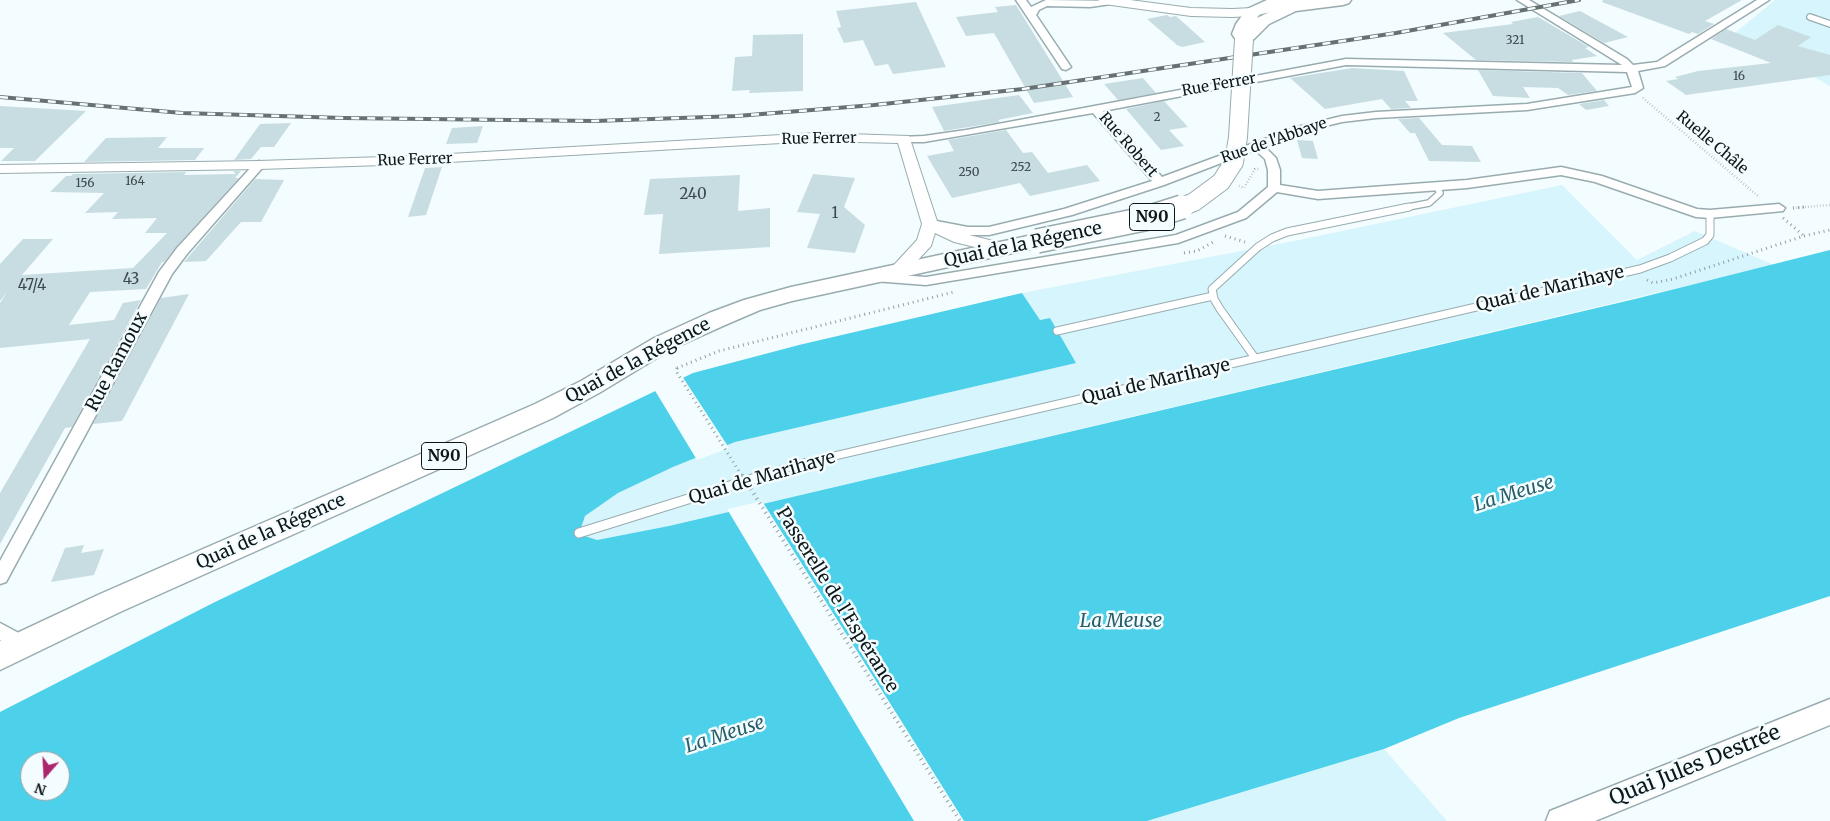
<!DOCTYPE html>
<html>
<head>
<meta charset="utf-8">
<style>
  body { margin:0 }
  #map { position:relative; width:1830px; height:821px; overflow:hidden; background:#f3fcfe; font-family:Merriweather,serif }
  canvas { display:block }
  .north { position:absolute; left:20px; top:751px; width:50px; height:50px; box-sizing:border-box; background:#f3fcfe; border:1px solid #97a0a2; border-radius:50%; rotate:199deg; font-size:14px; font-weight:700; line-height:20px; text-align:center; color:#0e1618 }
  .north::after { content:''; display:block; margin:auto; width:18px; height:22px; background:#ac266d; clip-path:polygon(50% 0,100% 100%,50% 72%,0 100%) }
</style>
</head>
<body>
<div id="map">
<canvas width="1830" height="821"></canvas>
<div class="north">N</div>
</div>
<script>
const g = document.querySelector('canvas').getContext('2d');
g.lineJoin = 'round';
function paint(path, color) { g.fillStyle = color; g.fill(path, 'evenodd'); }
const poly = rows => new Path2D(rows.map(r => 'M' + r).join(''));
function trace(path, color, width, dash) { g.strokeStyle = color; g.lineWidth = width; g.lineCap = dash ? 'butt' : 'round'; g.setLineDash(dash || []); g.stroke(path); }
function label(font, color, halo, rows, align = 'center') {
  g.font = font + ' Merriweather,serif'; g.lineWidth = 5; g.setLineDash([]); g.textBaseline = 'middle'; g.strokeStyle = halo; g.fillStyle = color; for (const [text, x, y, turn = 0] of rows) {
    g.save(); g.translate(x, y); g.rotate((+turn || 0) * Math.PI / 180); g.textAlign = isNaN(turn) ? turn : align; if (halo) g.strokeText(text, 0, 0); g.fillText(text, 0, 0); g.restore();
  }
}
const built = poly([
  [1775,0,1830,0,1830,86,1735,33],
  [1562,185,1637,260,1695,231,1774,265,669,526,597,540,579,533,585,516,618,493,673,467,735,442,1075,363,1050,318,1040,320,1022,293,1299,240],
  [1384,749,1447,821,1147,821]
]);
const water = poly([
  [1830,250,1830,596,1459,718,1384,749,1147,821,0,821,0,712,215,602,693,373,799,345,1022,293,1040,320,1050,318,1076,363,735,442,673,467,618,493,585,516,579,534,597,540,669,526,1635,299],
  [30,761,60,761,60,791,30,791]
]);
const pier = poly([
  [682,376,714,425,729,448,697,460,654,389],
  [762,501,900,719,964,821,914,821,727,509]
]);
const building = poly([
  [1603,0,1742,0,1705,21,1714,24,1698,34,1692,32,1689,34,1602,2],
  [916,2,946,67,893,74,888,64,875,66,863,40,844,43,837,28,841,27,836,11],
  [1016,5,1073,97,1034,103,994,33,966,36,956,17,998,12,995,7],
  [1580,11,1628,37,1604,43,1559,16],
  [1167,15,1170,17,1176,16,1205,42,1182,47,1177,45,1147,19],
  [1538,17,1589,47,1585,48,1597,56,1572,60,1573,62,1476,60,1443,33,1513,24,1511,22],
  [1778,25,1811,37,1798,46,1830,55,1830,75,1686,95,1666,81,1678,79,1675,77,1698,71,1771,63,1711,39,1726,29,1755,40],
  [803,34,803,91,749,93,750,90,732,91,735,57,752,56,753,35],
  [1352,68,1404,71,1418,101,1405,101,1411,108,1391,109,1382,99,1325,109,1290,78],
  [1478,70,1582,73,1597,91,1568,95,1558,88,1523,87,1530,98,1493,96],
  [1143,78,1156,93,1118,100,1104,84],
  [1019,95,1033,113,998,120,1000,122,944,131,932,107],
  [1604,100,1609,106,1586,110,1579,104],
  [1164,101,1188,127,1169,130,1184,146,1161,150,1126,109],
  [0,106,86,111,35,161,1,161,14,148,0,148],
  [1419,118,1442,145,1472,146,1481,162,1429,161,1415,133,1410,133,1398,119],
  [291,123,274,147,261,147,251,159,234,160,260,124],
  [483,126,477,143,446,144,452,128],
  [1006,130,1023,153,1032,152,1048,173,1087,165,1100,181,1030,196,1020,183,952,198,927,156,954,151,948,140],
  [167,137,158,148,204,148,195,160,84,162,106,138],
  [1297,140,1313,141,1318,159,1302,158],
  [442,167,426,215,408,217,425,168],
  [233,171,241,171,235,178,239,178,176,247,164,262,162,262,146,289,90,292,69,325,114,320,123,303,141,300,72,427,65,428,0,544,0,493,90,339,0,348,0,303,7,292,0,301,0,264,23,239,53,239,22,275,133,268,167,233,145,233,157,218,112,219,118,212,85,213,104,193,50,192,66,176,71,176,73,174,186,172,184,175,236,174],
  [813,174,855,178,844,207,865,225,855,253,807,248,820,214,797,212],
  [740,175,738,211,770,208,770,247,659,254,663,214,644,215,650,179],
  [255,179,284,180,261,222,241,222,206,261,184,262],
  [189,294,122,421,93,424,161,298],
  [84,545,81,553,104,549,94,575,51,582,65,548]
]);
const pathFar1 = poly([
  [1643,98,1758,196],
  [1239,186,1244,188,1255,169,1259,169],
  [1793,208,1830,205]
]);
const path = poly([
  [1793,208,1805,207],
  [1783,218,1804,236],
  [1225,236,1245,242],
  [1184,253,1197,251,1215,241],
  [1647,280,1653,283,1673,279,1804,236,1830,230],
  [677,368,719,351,954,292]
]);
const serviceFar2 = poly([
  [1810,17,1830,24],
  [1403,208,1429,203,1440,193,1436,186]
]);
const serviceFar1 = poly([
  [1057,331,1213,296],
  [1255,358,1220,309,1214,299,1212,289,1258,247,1272,238,1287,232,1409,207],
  [761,476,800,464,1640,269,1670,258,1705,241,1710,235,1710,214]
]);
const service = poly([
  [579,533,765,475]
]);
const minor = poly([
  [1016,0,1026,0,1031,7,1046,0,1116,1,1111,4,1090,7,1047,6,1039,10,1036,15,1071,67,1066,70,1062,69,1016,0],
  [1517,0,1529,0,1627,59,1633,65,1657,62,1757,0,1769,0,1665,66,1638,71,1643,88,1635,93,1527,110,1376,118,1342,122,1305,131,1265,147,1276,158,1280,170,1280,185,1318,191,1467,180,1561,167,1602,176,1697,209,1710,210,1779,204,1785,208,1783,211,1710,218,1696,217,1595,182,1561,175,1467,188,1318,199,1277,192,1246,218,1178,243,926,285,874,281,869,280,867,277,869,274,874,273,926,277,1176,235,1238,212,1268,187,1268,170,1265,159,1255,150,1164,185,1072,215,989,235,968,235,931,228,925,224,931,220,968,227,989,227,1064,209,1152,181,1093,113,924,142,904,142,900,141,898,139,900,137,924,136,966,130,1346,59,1622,65,1517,0],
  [1346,65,1627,72,1632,87,1527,104,1376,112,1342,116,1297,127,1162,177,1103,111,1346,65],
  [259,161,265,165,263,167,187,254,172,274,6,582,0,584,0,561,159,272,177,248,255,163,259,161],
  [0,623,28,638,31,644,28,650,22,652,0,640,0,623]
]);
const tertiary = poly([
  [1098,0,1130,0,1191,8,1232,9,1253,8,1289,0,1309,0,1313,3,1307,7,1289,8,1253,16,1232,17,1191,16,1104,4,1098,0],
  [816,133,909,136,937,221,965,234,1010,245,1012,249,1010,253,1004,254,954,242,935,233,931,246,904,275,898,276,892,275,890,271,892,267,917,240,922,224,898,143,816,141,415,164,259,169,0,173,0,165,259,161,415,156,816,133]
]);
const secondary = poly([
  [1830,699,1830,725,1595,821,1546,821,1550,811,1830,699]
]);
const primary = poly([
  [1267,0,1293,0,1291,2,1308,0,1351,0,1349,3,1343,5,1296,11,1269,24,1250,43,1238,43,1232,34,1236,24,1247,9,1267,0],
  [1282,6,1257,18,1259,15,1269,9,1282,6],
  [1037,234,1045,236,1048,241,1045,246,792,301,760,310,725,325,670,350,599,393,553,418,120,612,0,670,0,641,100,594,535,404,581,381,654,338,709,313,744,300,791,287,1037,234]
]);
const rail = poly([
  [0,97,182,113,343,118,595,121,737,116,874,105,1023,89,1396,33,1579,0]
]);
const pathBridgeFar1 = poly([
  [677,368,676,371,742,476]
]);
const pathBridge = poly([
  [742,475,960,821]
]);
const primaryBridgeFar1 = poly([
  [1179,208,1194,202,1221,182,1234,162,1238,137,1244,39]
]);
const primaryBridge = poly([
  [1037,241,1144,219,1182,207]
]);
const farNumbernames = [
  ["321",1515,41],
  ["16",1739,77],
  ["2",1157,118],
  ["252",1021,168],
  ["250",969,173],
  ["164",135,182],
  ["156",85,184]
];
const farStreetnames = [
  ["Rue Ferrer",1219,85,-10],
  ["Rue Ferrer",819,139,-1],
  ["Rue de l'Abbaye",1274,141,-19],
  ["Ruelle Châle",1712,143,40],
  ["Rue Robert",1128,145,49],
  ["Rue Ferrer",415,160,-2]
];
const numberNames = [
  ["240",693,195],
  ["1",835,214],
  ["43",131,280],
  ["47/4",32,286]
];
const shields = [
  [1152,217,45],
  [444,456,45]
];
const shieldNames = [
  ["N90",1152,217],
  ["N90",444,456]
];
const streetNames = [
  ["Quai de la Régence",1023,245,-12],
  ["Quai de Marihaye",1550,289,-13],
  ["Quai de la Régence",638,361,-28],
  ["Rue Ramoux",117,362,-62],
  ["Quai de Marihaye",1156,382,-13],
  ["Quai de Marihaye",762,478,-16],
  ["Quai de la Régence",271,532,-24],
  ["Passerelle de l'Espérance",837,600,58]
];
const waterNames = [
  ["La Meuse",1514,494,-17],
  ["La Meuse",1121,622],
  ["La Meuse",725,735,-18]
];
const nearStreetnames = [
  ["Quai Jules Destrée",1695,766,-22]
];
paint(built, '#d6f5fc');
paint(water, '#4dd0e9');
paint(pier, '#f3fcfe');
paint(building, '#c8dde2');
trace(serviceFar2, '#98acb0', 8);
trace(serviceFar1, '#98acb0', 9);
trace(service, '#98acb0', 11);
trace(minor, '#98acb0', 3);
trace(tertiary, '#98acb0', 2);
trace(secondary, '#98acb0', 3);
trace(primary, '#98acb0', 3);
trace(pathFar1, '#959ea0', 2.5, [0.5, 2.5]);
trace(path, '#959ea0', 3, [1, 4]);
trace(serviceFar2, '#fff', 5.5);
trace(serviceFar1, '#fff', 7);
trace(service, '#fff', 9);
paint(minor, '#fff');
paint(tertiary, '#fff');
paint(secondary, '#fff');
paint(primary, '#fff');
trace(rail, '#677072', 4);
trace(rail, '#f3fcfe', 2.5, [8]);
trace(primaryBridgeFar1, '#98acb0', 20, []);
trace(primaryBridge, '#98acb0', 26, []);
trace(pathBridgeFar1, '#959ea0', 3, [1, 4]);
trace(pathBridge, '#959ea0', 4, [1, 4.5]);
trace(primaryBridgeFar1, '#fff', 18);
trace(primaryBridge, '#fff', 23);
label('12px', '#3c484a', null, farNumbernames);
label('15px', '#0e1618', '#f3fcfe', farStreetnames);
label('15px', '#3c484a', null, numberNames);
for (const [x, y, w] of shields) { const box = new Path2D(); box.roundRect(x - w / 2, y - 13.5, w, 27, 4); g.fillStyle = '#f3fcfe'; g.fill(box); trace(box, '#0e1618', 1); }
label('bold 16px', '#0e1618', null, shieldNames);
label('18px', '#0e1618', '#f3fcfe', streetNames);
label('italic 19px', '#295e69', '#f3fcfe', waterNames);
label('21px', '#0e1618', '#f3fcfe', nearStreetnames);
</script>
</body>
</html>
